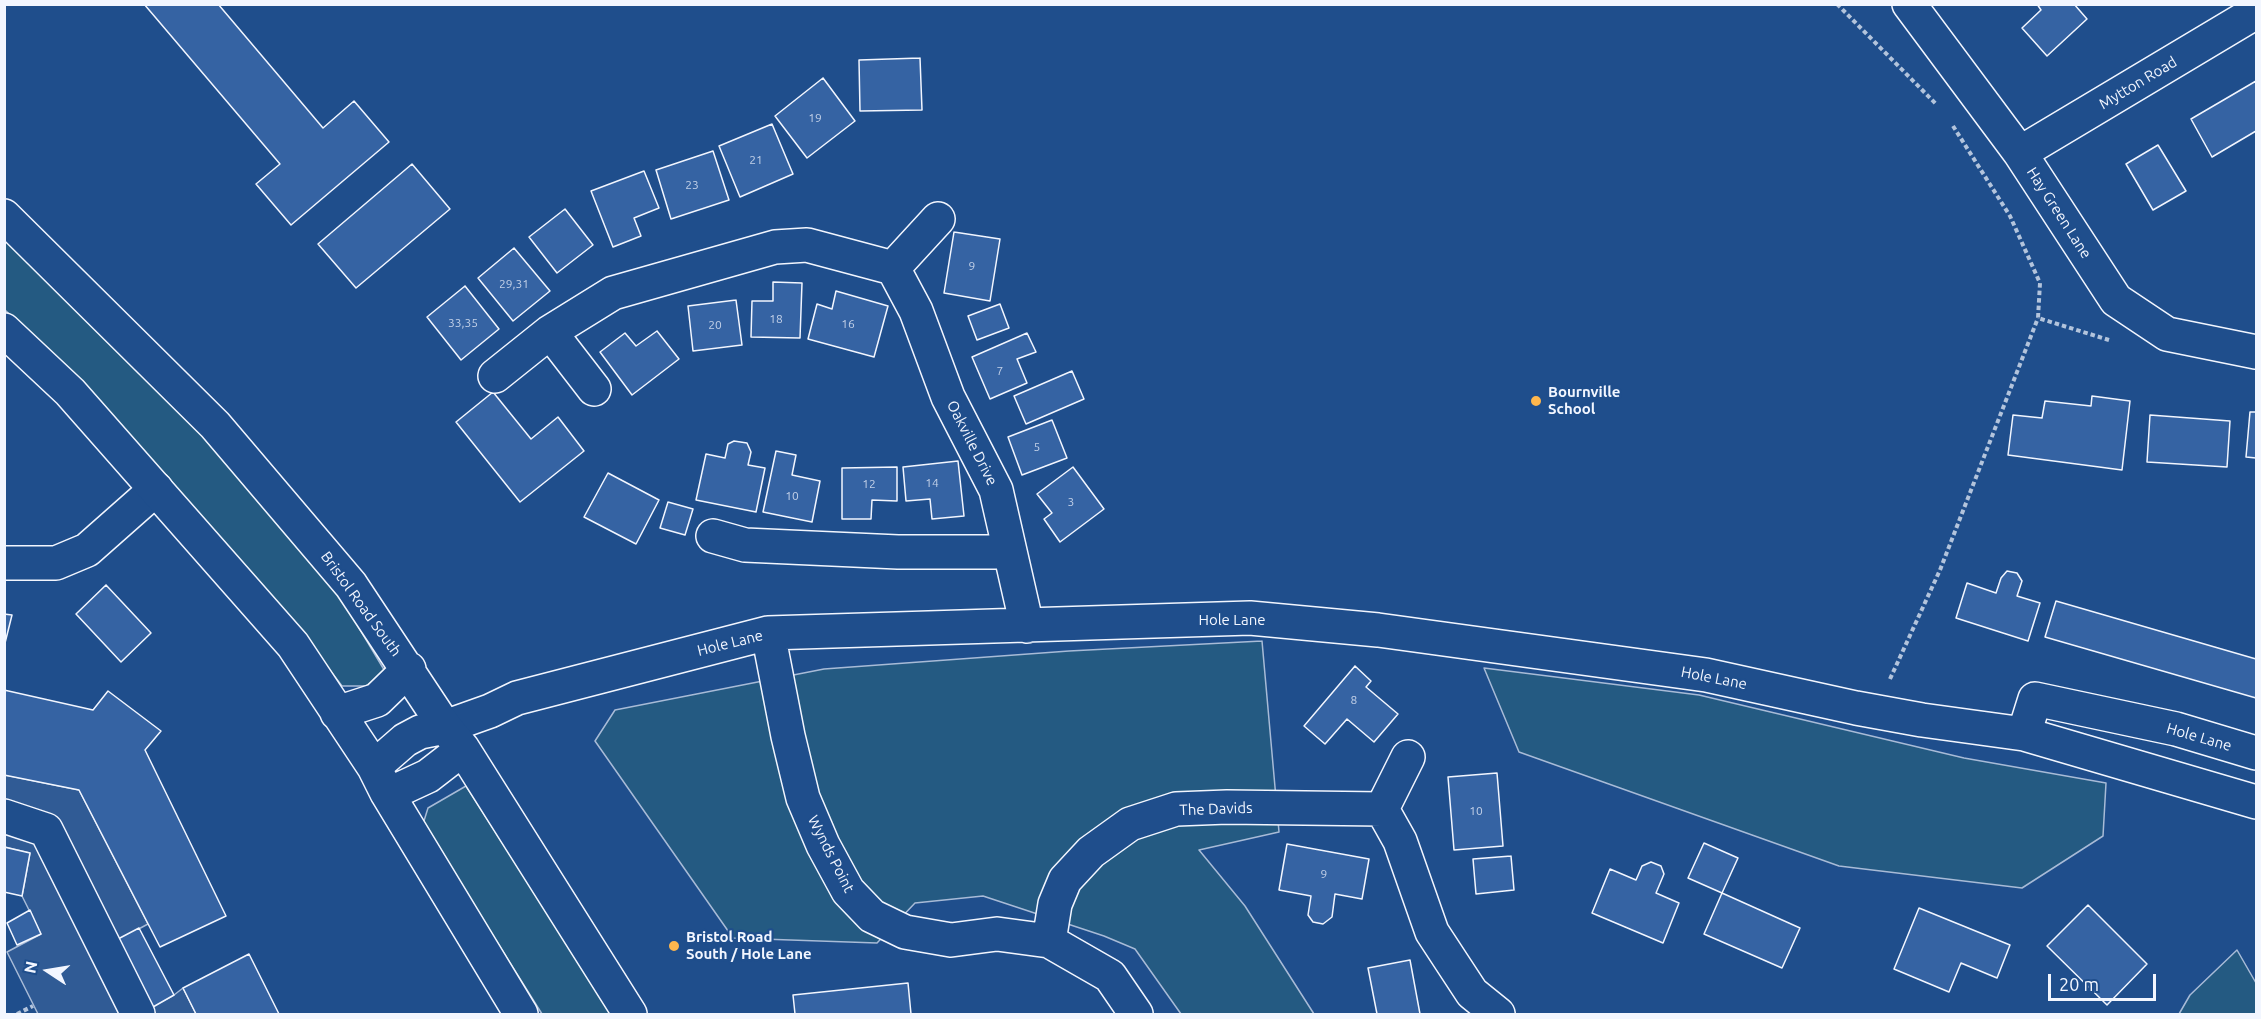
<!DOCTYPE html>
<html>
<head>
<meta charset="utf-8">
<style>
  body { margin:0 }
  #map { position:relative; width:2261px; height:1019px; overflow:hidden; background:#1f4e8c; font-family:Ubuntu,sans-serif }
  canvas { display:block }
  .frame { position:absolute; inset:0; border:6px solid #f2f6ff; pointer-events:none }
  .north { position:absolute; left:18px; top:941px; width:60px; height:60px; -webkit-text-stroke:4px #1f4e8c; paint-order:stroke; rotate:282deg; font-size:16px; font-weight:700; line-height:24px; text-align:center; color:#f2f6ff }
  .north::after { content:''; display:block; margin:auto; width:21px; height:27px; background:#f2f6ff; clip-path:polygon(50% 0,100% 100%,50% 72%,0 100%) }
  .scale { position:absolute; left:2048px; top:974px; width:108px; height:27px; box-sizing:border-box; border:3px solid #f2f6ff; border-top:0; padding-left:8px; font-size:18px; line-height:21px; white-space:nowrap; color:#f2f6ff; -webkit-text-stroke:4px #1f4e8c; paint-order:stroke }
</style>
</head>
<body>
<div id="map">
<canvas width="2261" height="1019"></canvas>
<div class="frame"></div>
<div class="north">N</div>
<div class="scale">20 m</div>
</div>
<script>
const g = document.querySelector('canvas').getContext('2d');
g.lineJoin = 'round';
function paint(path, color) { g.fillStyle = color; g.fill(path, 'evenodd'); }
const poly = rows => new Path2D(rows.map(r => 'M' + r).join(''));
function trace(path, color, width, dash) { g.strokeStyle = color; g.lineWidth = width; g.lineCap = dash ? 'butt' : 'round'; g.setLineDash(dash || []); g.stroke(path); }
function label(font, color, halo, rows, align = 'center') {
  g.font = font + ' Ubuntu,sans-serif'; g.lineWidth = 4.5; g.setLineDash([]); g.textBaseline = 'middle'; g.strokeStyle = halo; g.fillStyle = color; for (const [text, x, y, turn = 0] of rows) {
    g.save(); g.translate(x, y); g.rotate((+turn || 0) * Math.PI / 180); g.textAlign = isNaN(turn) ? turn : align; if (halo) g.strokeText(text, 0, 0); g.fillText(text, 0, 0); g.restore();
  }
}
const green = poly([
  [4,237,203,435,340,596,386,673,366,686,342,686,300,631,74,376,5,310,4,237],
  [1262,641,1279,832,1199,850,1245,906,1314,1014,1181,1014,1135,949,1104,936,983,896,915,903,877,943,733,938,595,741,615,710,824,669,1069,651,1262,641],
  [1484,668,1699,695,1964,758,2106,783,2103,836,2022,888,1839,866,1519,752,1484,668],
  [466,786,612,1014,542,1014,423,824,428,808,466,786],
  [2237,950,2256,983,2256,1014,2179,1014,2190,995,2237,950]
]);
const parking = poly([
  [5,775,79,790,148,924,118,940,153,1006,174,995,183,988,196,1014,38,1014,7,952,41,934,22,896,30,853,5,847,5,775]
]);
const building = poly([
  [144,4,218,4,323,128,354,101,389,142,291,225,256,184,280,164,144,4],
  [2037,4,2074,4,2087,19,2047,56,2022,28,2041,10,2037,4],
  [920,58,922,110,860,111,859,60,920,58],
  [823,78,855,121,807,158,775,116,823,78],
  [2256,81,2256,131,2212,157,2191,119,2256,81],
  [772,124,793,174,740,197,719,146,772,124],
  [2158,145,2186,191,2153,210,2126,164,2158,145],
  [713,151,729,200,671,219,656,170,713,151],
  [412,164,450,209,356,288,318,244,412,164],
  [644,171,659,208,634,218,641,236,613,247,591,191,644,171],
  [565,209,593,245,557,273,529,237,565,209],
  [954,232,1000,239,990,301,944,293,954,232],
  [514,248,550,291,513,321,478,278,514,248],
  [773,282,802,283,800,338,751,337,752,301,773,301,773,282],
  [465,286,499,329,461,360,427,317,465,286],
  [836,291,888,306,874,357,808,339,817,304,832,309,836,291],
  [736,300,742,345,693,351,688,306,736,300],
  [1000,304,1009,328,977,340,968,316,1000,304],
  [657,331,679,359,632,395,600,352,625,333,636,346,657,331],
  [1027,333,1036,352,1017,359,1027,383,990,399,972,357,1027,333],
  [1072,371,1084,399,1026,424,1014,396,1072,371],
  [493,392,531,439,558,417,584,451,520,502,456,422,493,392],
  [2092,396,2130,401,2122,470,2008,455,2013,415,2042,418,2045,401,2091,406,2092,396],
  [2250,412,2256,412,2256,458,2246,457,2250,412],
  [2150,415,2230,421,2227,467,2147,462,2150,415],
  [1052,420,1067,458,1022,475,1008,437,1052,420],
  [734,441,747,443,751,452,748,465,765,468,756,512,696,500,706,454,725,458,728,444,734,441],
  [776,451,796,455,792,475,820,481,812,522,763,512,776,451],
  [958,461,964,516,932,519,930,499,906,501,903,467,958,461],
  [897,467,897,501,872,500,871,519,842,519,842,468,897,467],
  [1073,467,1104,509,1060,542,1044,519,1052,513,1037,494,1073,467],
  [608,473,659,500,636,544,584,517,608,473],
  [668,502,693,509,685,535,660,528,668,502],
  [2007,571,2017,573,2022,581,2017,596,2040,603,2028,641,1956,618,1967,583,1996,593,2001,578,2007,571],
  [106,585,151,633,121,662,76,614,106,585],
  [2056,601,2256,659,2256,698,2045,637,2056,601],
  [4,614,12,615,4,647,4,614],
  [1355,666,1371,681,1366,687,1398,714,1374,742,1347,719,1325,744,1304,726,1355,666],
  [4,690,93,710,108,691,161,731,145,750,226,916,160,947,79,790,4,775,4,690],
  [1497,773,1503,846,1454,850,1448,777,1497,773],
  [1704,843,1738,858,1722,893,1688,878,1704,843],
  [1287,844,1369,859,1362,899,1335,894,1332,917,1323,924,1313,922,1308,915,1311,896,1279,890,1287,844],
  [4,847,30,853,22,896,4,892,4,847],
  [1511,856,1514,890,1476,894,1473,859,1511,856],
  [1651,862,1661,866,1664,874,1656,893,1679,903,1663,943,1592,913,1610,869,1636,880,1642,866,1651,862],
  [1722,893,1800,928,1782,968,1704,934,1722,893],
  [2088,905,2147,964,2107,1005,2047,946,2088,905],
  [1919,908,2010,945,1997,978,1961,963,1949,992,1894,969,1919,908],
  [30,910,41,934,17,945,7,923,30,910],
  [139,928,174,995,153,1007,118,939,139,928],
  [249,954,279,1014,196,1014,183,988,249,954],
  [1410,960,1420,1014,1377,1014,1368,968,1410,960],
  [908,983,911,1014,795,1014,793,995,908,983]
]);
const path = poly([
  [1837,4,1937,105],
  [1953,126,2010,216,2040,283,2038,318,2109,340],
  [1890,679,1940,570,2038,318],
  [17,1014,33,1006]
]);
const minor = poly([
  [1909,4,2020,153,2116,300,2167,334,2256,352],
  [2020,153,2256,12],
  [893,268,938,219],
  [550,332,594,389],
  [495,376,550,332,613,293,775,247,807,245,893,268,916,311,948,397,996,490,1027,626],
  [713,536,745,545,898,552,1010,552],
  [4,563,56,563,87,550,156,489],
  [768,633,788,736,803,798,823,845,848,891,872,916,905,932,951,940,997,934,1049,941,1110,976,1136,1014],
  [445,727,490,711,517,698,768,633,1250,618,1378,630,1706,675,1856,708,1922,720,2024,734,2256,802],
  [2024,734,2035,699,2176,729,2256,753],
  [1382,809,1408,757],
  [4,816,46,830,138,1014],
  [1049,941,1055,904,1065,880,1091,852,1130,824,1176,809,1227,807,1382,809,1400,841,1432,932,1472,993,1498,1014]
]);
const highway = poly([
  [4,216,215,425,351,585,445,727,463,749,630,1014],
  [4,330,70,392,293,645,374,767,387,793,521,1014],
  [337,713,377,700,409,669],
  [374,767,405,740,420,732,445,727],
  [387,793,400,789,428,776,463,749]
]);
const markers = [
  [1536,401,6,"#ffb74d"],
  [674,946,6,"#ffb74d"]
];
const numberNames = [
  ["19",815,118],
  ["21",756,160],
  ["23",692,185],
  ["9",972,266],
  ["29,31",514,284],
  ["18",776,319],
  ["33,35",463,323],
  ["16",848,324],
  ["20",715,325],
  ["7",1000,371],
  ["5",1037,447],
  ["14",932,483],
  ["12",869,484],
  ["10",792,496],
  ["3",1071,502],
  ["8",1354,700],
  ["10",1476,811],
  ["9",1324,874]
];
const streetNames = [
  ["Mytton Road",2138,83,-31],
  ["Hay Green Lane",2059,213,57],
  ["Oakville Drive",972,443,63],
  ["Bristol Road South",361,604,54],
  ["Hole Lane",1232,620],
  ["Hole Lane",730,643,-14],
  ["Hole Lane",1714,678,11],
  ["Hole Lane",2199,737,16],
  ["The Davids",1216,809,-2],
  ["Wynds Point",831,854,63]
];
const poiNames = [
  ["Bournville",1548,392],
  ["School",1548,409],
  ["Bristol Road",686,937],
  ["South / Hole Lane",686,954]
];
paint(green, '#245a82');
trace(green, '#a8bbd7', 1.5);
paint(parking, '#305b95');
trace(parking, '#a8bbd7', 1.5);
paint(building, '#3563a3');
trace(building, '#f2f6ff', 1.5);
trace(minor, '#f2f6ff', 36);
trace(highway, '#f2f6ff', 36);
trace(path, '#b3c4dc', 4, [4.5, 3]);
trace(minor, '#1f4e8c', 33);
trace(highway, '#1f4e8c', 33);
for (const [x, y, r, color] of markers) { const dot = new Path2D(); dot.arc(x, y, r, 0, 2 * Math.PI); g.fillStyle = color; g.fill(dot); trace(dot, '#1f4e8c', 2); }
label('12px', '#c3d1e8', null, numberNames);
label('15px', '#f2f6ff', '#1f4e8c', streetNames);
label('bold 15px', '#f2f6ff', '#1f4e8c', poiNames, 'left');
</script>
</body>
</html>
